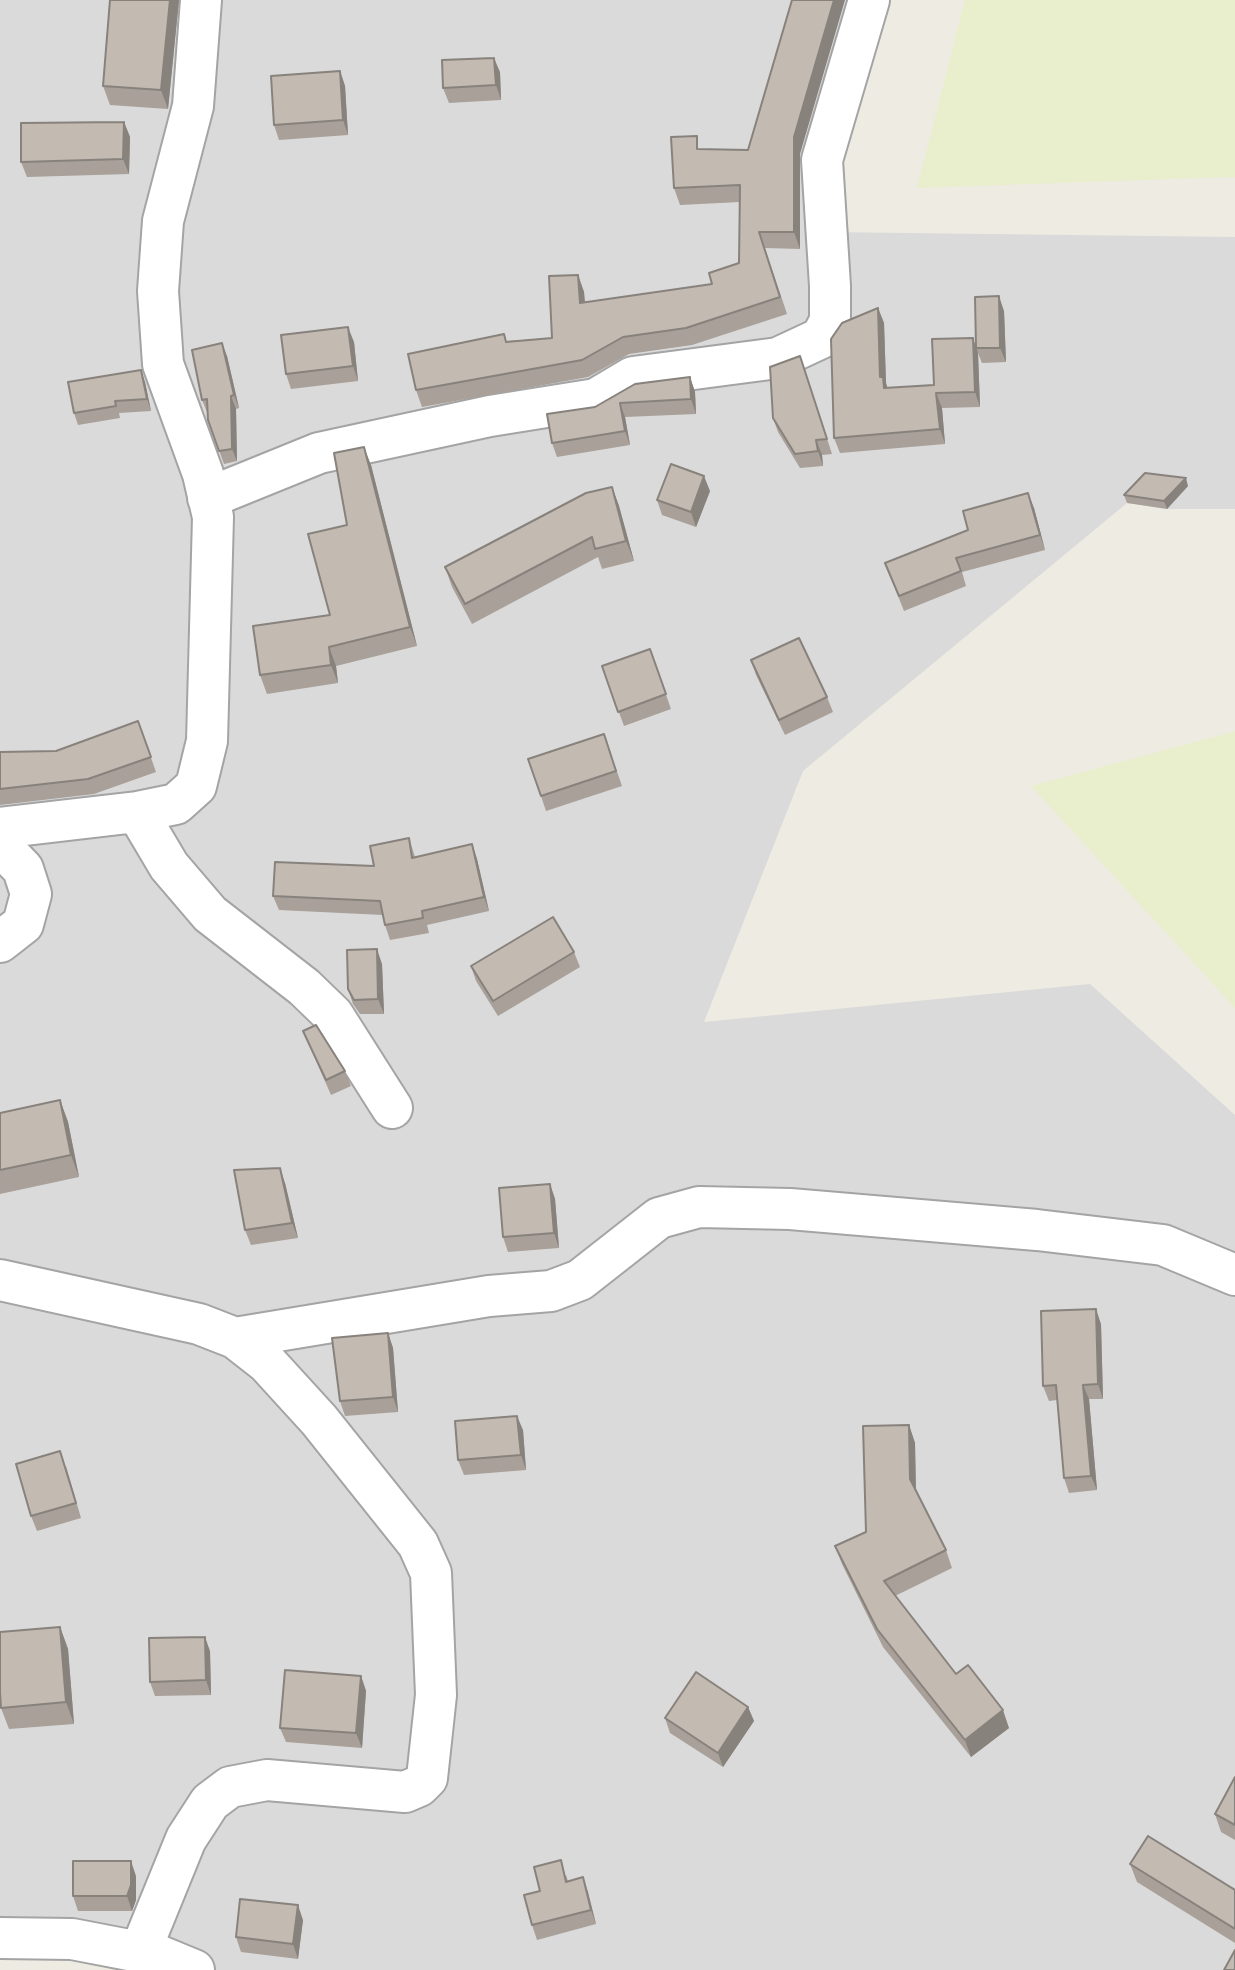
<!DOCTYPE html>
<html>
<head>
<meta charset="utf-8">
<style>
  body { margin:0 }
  canvas { display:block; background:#eeebe2 }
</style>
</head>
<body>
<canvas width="1235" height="1970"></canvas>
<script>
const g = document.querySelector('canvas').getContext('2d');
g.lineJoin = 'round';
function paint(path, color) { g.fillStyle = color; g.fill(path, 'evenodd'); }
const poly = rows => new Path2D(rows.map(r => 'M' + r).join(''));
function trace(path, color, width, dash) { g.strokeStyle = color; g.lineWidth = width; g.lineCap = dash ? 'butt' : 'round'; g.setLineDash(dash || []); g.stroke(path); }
const residential = poly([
  [0,0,878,0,826,232,1235,237,1235,509,1167,509,1127,503,803,771,704,1022,1090,984,1235,1115,1235,1970,161,1970,0,1946]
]);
const farmland = poly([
  [965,0,1235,0,1235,177,917,188],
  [1235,731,1235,1008,1031,786]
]);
const minor = poly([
  [208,498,319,453,490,416,596,399,633,377,778,358,821,338,830,321,830,286,822,160,869,0],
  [137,812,169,866,210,914,304,987,333,1015,392,1108],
  [0,828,137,812,176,804,196,786,207,741,213,517,203,474,163,364,158,291,163,221,193,106,201,0],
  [0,845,23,869,31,894,23,924,0,942],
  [0,1280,199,1324,235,1338,267,1363,319,1420,418,1544,431,1573,436,1695,427,1778,419,1786,405,1792,267,1780,230,1787,210,1802,186,1839,140,1952],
  [235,1338,489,1296,551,1291,580,1280,659,1218,699,1207,790,1209,1037,1230,1163,1245,1235,1275],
  [0,1938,72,1939,160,1956,194,1970]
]);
const wall = poly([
  [110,0,179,0,168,109,110,105,103,86],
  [340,71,345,86,348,135,279,140,274,125],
  [500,72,501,100,449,103,443,88],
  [124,122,130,137,129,174,27,177,21,162],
  [701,150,800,154,800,249,765,248,787,314,692,345,629,354,588,377,422,407,416,390,507,341,552,338,578,275,584,292,585,302,712,284,739,263,740,202,680,205,674,188],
  [878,308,884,323,886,383,887,388,934,385,976,348,1004,311,1006,362,982,363,978,353,980,407,942,408,945,444,840,453,834,438],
  [354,342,358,381,291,389,286,374],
  [227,356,239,408,236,409,237,461,224,464,208,420,207,412,202,400],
  [805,371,832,454,822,455,823,466,800,468,778,432,773,418],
  [690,377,695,392,696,414,625,417,630,445,557,457,552,443,595,407],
  [145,382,151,411,119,413,120,418,78,425,74,413],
  [371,465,417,646,336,666,338,683,267,694,260,675,330,615,347,525],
  [1188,486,1167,509,1127,503,1124,495],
  [612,487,619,506,634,561,602,569,598,557,472,624,452,587,445,567],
  [710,491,696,527,662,515,657,500],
  [1034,508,1045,550,962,572,966,586,904,611,885,563],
  [650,649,671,709,624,726,602,666],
  [751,660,827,697,833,712,785,735,756,675],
  [138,721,156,772,94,794,0,805,0,752,56,751],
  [604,734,622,786,546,811,541,796],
  [409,838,415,857,472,844,477,859,489,911,427,925,429,933,390,940,385,925,383,915,279,910,273,896,374,866],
  [574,952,580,967,498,1016,476,981,471,966],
  [382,964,384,1014,360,1014,353,1004,348,989],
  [303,1031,345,1071,351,1086,331,1095],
  [60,1100,68,1122,79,1177,0,1194,0,1113],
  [285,1183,298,1238,251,1245,245,1230],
  [550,1184,555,1199,559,1248,508,1252,503,1237],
  [1101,1324,1103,1399,1089,1399,1097,1490,1069,1493,1064,1478,1057,1400,1049,1401,1043,1386],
  [388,1333,393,1348,398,1412,345,1416,340,1401],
  [909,1425,915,1443,916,1491,946,1550,952,1568,895,1596,956,1674,1009,1728,971,1757,883,1647,842,1564,835,1546,866,1532],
  [523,1430,526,1470,464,1475,458,1460],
  [66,1466,81,1518,37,1531,31,1516],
  [60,1627,68,1649,74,1724,9,1729,1,1708],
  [210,1651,211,1695,155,1696,150,1682],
  [361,1676,366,1691,362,1748,286,1742,280,1728],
  [748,1707,754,1721,723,1767,670,1733,665,1718],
  [1235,1777,1235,1840,1221,1832,1215,1814],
  [1130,1864,1235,1890,1235,1943,1137,1882],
  [566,1875,568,1881,583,1877,596,1924,537,1940,532,1925,540,1891],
  [136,1876,136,1900,132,1911,78,1911,73,1896],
  [303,1920,298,1959,241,1952,236,1937]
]);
const shadedWall = poly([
  [170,0,179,0,168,109,161,90],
  [834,0,845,0,800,154,800,249,794,232,794,137],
  [494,58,500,72,501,100,496,85],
  [340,71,345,86,348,135,343,120],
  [124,122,130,137,129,174,123,159],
  [578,275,584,292,586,320,580,303],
  [999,296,1004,311,1006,362,1000,348],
  [878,308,884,323,886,383,889,392,890,403,880,377],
  [348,327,354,342,358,381,353,366],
  [973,338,978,353,980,407,975,392],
  [222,343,227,356,239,408,234,395],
  [141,370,145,382,151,411,147,399],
  [690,377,695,392,696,414,691,399],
  [936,393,942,408,945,444,940,429],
  [231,396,236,409,237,461,232,449],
  [620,403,625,417,630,445,625,431],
  [816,440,822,455,823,466,818,451],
  [364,447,371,465,417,646,410,627],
  [704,476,710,491,696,527,691,512],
  [1186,478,1188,486,1167,509,1164,501],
  [612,487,619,506,634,561,626,541],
  [1028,493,1034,508,1045,550,1040,535],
  [329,647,336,666,338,683,331,665],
  [472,844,477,859,489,911,484,897],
  [377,949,382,964,384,1014,378,999],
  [60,1100,68,1122,79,1177,71,1155],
  [280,1168,285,1183,298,1238,292,1223],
  [550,1184,555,1199,559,1248,554,1233],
  [1096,1309,1101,1324,1103,1399,1098,1384],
  [388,1333,393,1348,398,1412,393,1397],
  [1083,1385,1089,1399,1097,1490,1091,1476],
  [517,1416,523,1430,526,1470,521,1455],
  [909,1425,915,1443,916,1496,910,1479],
  [60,1627,68,1649,74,1724,66,1702],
  [205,1637,210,1651,211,1695,206,1680],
  [361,1676,366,1691,362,1748,356,1733],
  [748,1707,754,1721,723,1767,718,1753],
  [1003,1710,1009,1728,971,1757,965,1740],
  [131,1861,136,1876,136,1900,132,1911,127,1896],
  [583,1877,588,1892,596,1924,591,1910],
  [298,1905,303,1920,298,1959,293,1944]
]);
const building = poly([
  [110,0,170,0,161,90,103,86,110,0],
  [792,0,834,0,794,137,794,232,759,232,780,297,686,328,623,337,582,360,416,390,408,354,504,334,506,342,552,338,549,276,578,275,580,303,712,284,709,273,739,263,740,185,674,188,671,137,697,136,697,149,748,150,792,0],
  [494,58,496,85,443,88,442,60,494,58],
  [340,71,343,120,274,125,271,76,340,71],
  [124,122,123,159,21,162,21,123,124,122],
  [999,296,1000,348,976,348,975,297,999,296],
  [878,308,880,377,883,377,884,388,934,385,932,339,973,338,975,392,936,393,940,429,834,438,831,339,842,323,878,308],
  [348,327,353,366,286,374,281,335,348,327],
  [222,343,234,395,231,396,232,449,219,451,208,420,207,399,202,400,192,350,222,343],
  [800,356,827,439,816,440,818,451,795,454,773,418,770,367,800,356],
  [141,370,147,399,115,401,116,406,74,413,68,382,141,370],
  [690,377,691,399,620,403,625,431,552,443,547,414,595,407,635,384,690,377],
  [364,447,410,627,329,647,331,665,260,675,253,626,330,615,308,534,347,525,334,453,364,447],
  [671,464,704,476,691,512,657,500,671,464],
  [1145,473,1186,478,1164,501,1124,495,1145,473],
  [612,487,626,541,595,549,592,537,465,604,445,567,586,493,612,487],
  [1028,493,1040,535,956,558,961,571,899,596,885,563,968,530,963,511,1028,493],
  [799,638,827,697,779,720,751,660,799,638],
  [650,649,666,694,618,712,602,666,650,649],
  [138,721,151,757,88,779,0,789,0,752,56,751,138,721],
  [604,734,616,771,541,796,528,759,604,734],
  [409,838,412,858,472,844,484,897,422,911,423,918,385,925,380,901,273,896,275,862,374,866,370,846,409,838],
  [553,917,574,952,493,1001,471,966,553,917],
  [377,949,378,999,354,1000,348,989,347,950,377,949],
  [316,1025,345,1071,326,1080,303,1031,316,1025],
  [60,1100,71,1155,0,1170,0,1113,60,1100],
  [280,1168,292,1223,245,1230,234,1170,280,1168],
  [550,1184,554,1233,503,1237,499,1188,550,1184],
  [1096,1309,1098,1384,1083,1385,1091,1476,1064,1478,1056,1385,1043,1386,1041,1311,1096,1309],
  [388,1333,393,1397,340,1401,332,1338,388,1333],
  [517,1416,521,1455,458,1460,455,1421,517,1416],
  [909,1425,910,1479,946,1550,884,1581,956,1674,968,1665,1003,1710,965,1740,877,1629,835,1546,866,1532,863,1426,909,1425],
  [60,1451,76,1503,31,1516,16,1464,60,1451],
  [60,1627,66,1702,1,1708,0,1692,0,1632,60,1627],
  [205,1637,206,1680,150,1682,149,1638,205,1637],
  [285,1670,361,1676,356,1733,280,1728,285,1670],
  [696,1672,748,1707,718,1753,665,1718,696,1672],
  [1235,1777,1235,1825,1215,1814,1235,1777],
  [1148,1836,1235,1890,1235,1929,1130,1864,1148,1836],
  [561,1860,566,1882,583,1877,591,1910,532,1925,524,1895,540,1891,534,1867,561,1860],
  [73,1861,131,1861,131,1885,127,1896,73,1896,73,1861],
  [240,1899,298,1905,293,1944,236,1937,240,1899],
  [1235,1950,1235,1970,1224,1970,1235,1950]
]);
paint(residential, '#dbdada');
paint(farmland, '#e9eecd');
trace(minor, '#a4a4a4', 44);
trace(minor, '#fff', 40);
paint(wall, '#a8a099');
paint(shadedWall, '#88827d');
paint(building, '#c3bab2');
trace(building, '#88827d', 2);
</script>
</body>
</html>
